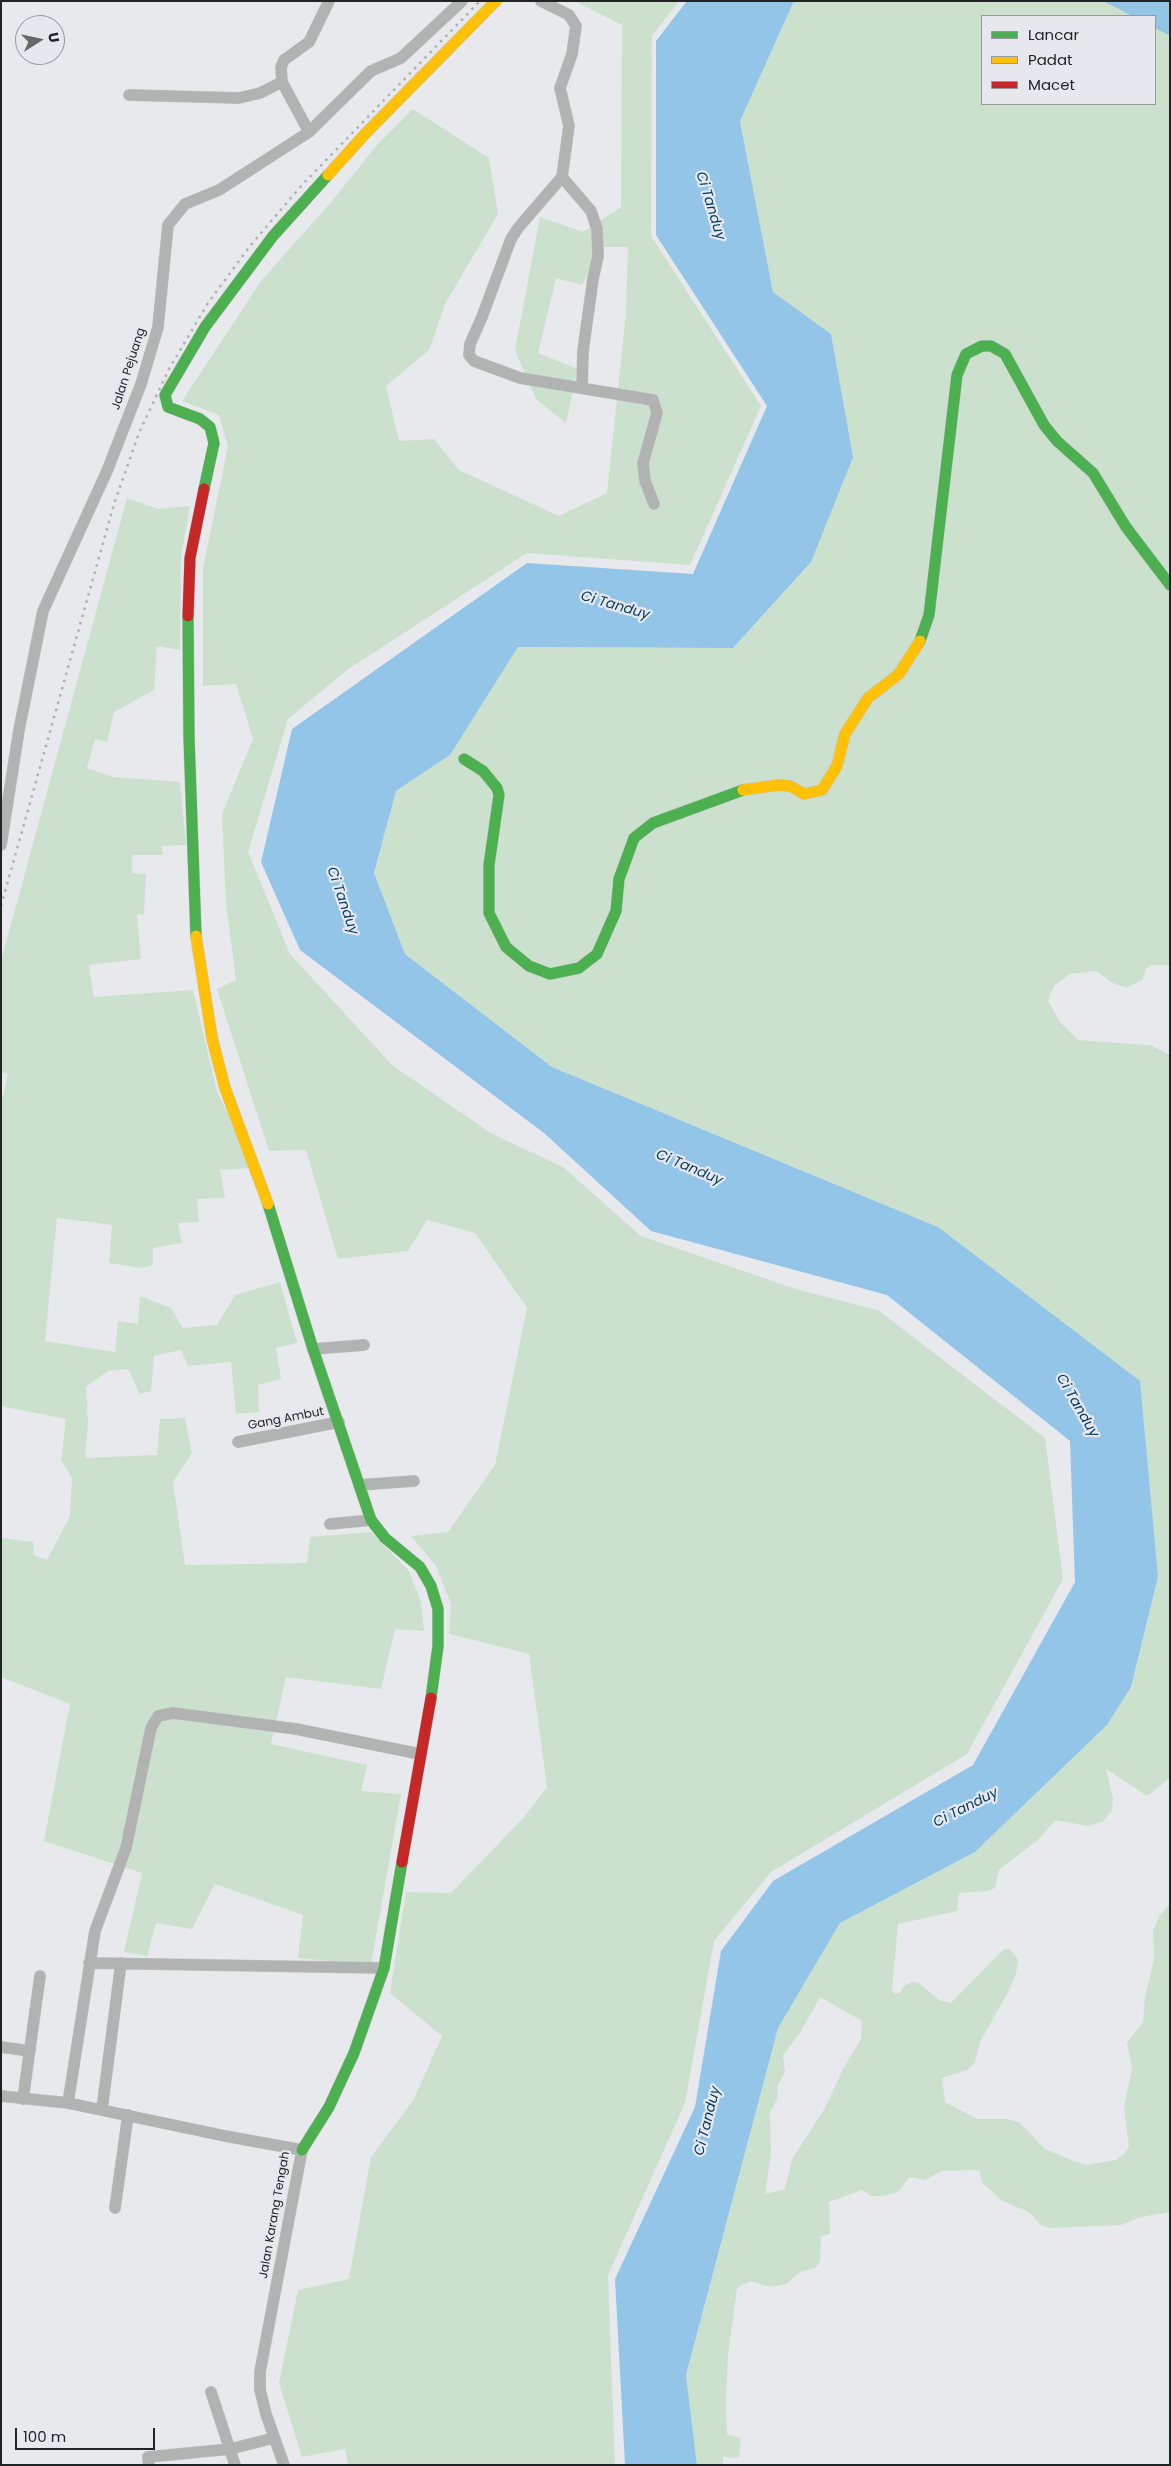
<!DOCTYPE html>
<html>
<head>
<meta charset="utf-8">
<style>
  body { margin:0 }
  #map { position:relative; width:1171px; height:2466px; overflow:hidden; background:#e8e9ec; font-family:Poppins,sans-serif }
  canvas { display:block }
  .frame { position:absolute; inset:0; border:2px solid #222324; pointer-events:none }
  .legend { position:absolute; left:981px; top:15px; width:175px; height:90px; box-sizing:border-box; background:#e7e8ed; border:1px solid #98999d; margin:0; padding:6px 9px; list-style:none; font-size:15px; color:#222324 }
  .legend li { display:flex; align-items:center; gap:10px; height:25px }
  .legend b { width:25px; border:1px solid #98999d }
  .north { position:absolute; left:15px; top:15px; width:50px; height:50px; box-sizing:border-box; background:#e7e8ed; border:1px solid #98999d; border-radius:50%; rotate:80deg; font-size:14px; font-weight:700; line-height:20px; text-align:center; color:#222324 }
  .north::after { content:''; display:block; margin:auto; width:18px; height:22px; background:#67686a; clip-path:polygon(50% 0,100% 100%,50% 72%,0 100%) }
  .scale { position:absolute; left:15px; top:2428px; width:140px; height:22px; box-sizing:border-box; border:2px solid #222324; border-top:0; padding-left:6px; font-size:15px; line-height:18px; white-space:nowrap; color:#222324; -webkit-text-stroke:4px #e7e8ed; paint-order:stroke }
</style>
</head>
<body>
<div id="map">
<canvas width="1171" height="2466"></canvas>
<div class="frame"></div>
<ul class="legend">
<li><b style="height:6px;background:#4caf50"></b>Lancar</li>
<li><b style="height:6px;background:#ffc107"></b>Padat</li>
<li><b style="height:6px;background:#c62828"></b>Macet</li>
</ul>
<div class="north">U</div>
<div class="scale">100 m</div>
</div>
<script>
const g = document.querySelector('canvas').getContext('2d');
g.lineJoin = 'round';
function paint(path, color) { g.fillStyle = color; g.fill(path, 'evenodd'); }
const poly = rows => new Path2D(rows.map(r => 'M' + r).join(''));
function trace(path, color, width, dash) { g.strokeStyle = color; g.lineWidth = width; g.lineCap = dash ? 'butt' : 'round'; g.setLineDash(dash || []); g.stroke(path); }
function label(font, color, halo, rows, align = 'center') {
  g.font = font + ' Poppins,sans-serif'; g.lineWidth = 4.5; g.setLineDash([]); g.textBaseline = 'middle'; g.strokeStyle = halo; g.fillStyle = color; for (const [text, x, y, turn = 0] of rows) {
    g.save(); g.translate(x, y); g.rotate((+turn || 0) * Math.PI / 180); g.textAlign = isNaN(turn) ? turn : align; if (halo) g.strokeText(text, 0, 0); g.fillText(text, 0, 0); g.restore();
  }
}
const green = poly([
  [575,1,679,1,652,36,651,236,761,406,690,565,527,553,347,670,288,719,248,852,290,954,392,1065,492,1134,563,1167,641,1236,796,1289,878,1310,1045,1438,1063,1579,967,1754,771,1872,714,1941,685,2103,608,2275,615,2465,348,2465,345,2449,302,2457,279,2383,298,2290,349,2279,371,2157,414,2099,442,2036,390,1993,406,1892,451,1893,524,1817,547,1787,529,1654,449,1634,451,1604,436,1566,411,1536,448,1532,495,1465,527,1308,475,1233,427,1220,408,1251,338,1259,306,1150,269,1151,217,989,236,980,226,904,222,814,253,739,236,684,203,686,203,569,228,446,219,415,182,401,261,281,332,201,376,146,413,109,489,158,498,214,445,304,429,350,386,386,399,441,434,439,459,470,559,516,607,493,626,313,628,247,601,247,582,285,556,278,538,353,578,369,566,423,536,399,515,350,540,217,583,232,621,207,622,25],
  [798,1,1103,1,1132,16,982,16,982,104,1155,104,1155,28,1170,36,1170,965,1151,965,1146,969,1142,980,1126,988,1113,983,1096,971,1070,974,1054,986,1048,1000,1060,1022,1078,1040,1150,1045,1170,1055,1170,1778,1147,1796,1106,1769,1113,1798,1112,1811,1102,1822,1088,1826,1055,1820,1039,1839,999,1870,995,1888,988,1891,959,1893,957,1911,898,1924,892,1989,895,1994,900,1993,904,1986,912,1982,919,1983,939,2000,951,2003,1004,1949,1010,1949,1018,1960,1016,1974,1008,1992,980,2042,975,2062,967,2070,942,2078,945,2102,977,2119,1007,2119,1019,2122,1045,2149,1074,2161,1086,2165,1116,2160,1125,2153,1129,2146,1124,2108,1132,2069,1127,2043,1143,2022,1145,1997,1154,1960,1153,1931,1159,1917,1170,1903,1170,2212,1141,2217,1121,2225,1049,2228,1041,2225,1030,2213,1001,2200,982,2182,979,2170,942,2171,925,2180,909,2177,898,2192,884,2196,871,2196,862,2190,829,2202,830,2234,821,2236,820,2262,815,2268,800,2272,786,2284,771,2287,750,2281,737,2288,728,2356,726,2399,727,2434,741,2438,739,2458,723,2457,723,2465,697,2465,686,2375,778,2028,840,1923,975,1852,1107,1725,1131,1687,1158,1577,938,1227,552,1067,405,954,374,873,396,791,450,755,518,647,733,648,811,562,852,457,831,334,773,292,740,120,793,3],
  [820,1997,862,2021,861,2039,844,2067,825,2108,792,2159,785,2189,765,2194,771,2154,770,2113,778,2097,777,2087,785,2072,783,2055,800,2033],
  [127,498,158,509,190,506,181,557,180,650,157,646,154,690,114,712,107,742,95,739,87,768,113,777,180,782,186,845,162,846,163,855,132,855,132,873,146,874,144,914,137,915,141,959,89,965,94,997,193,990,217,1091,236,1130,249,1168,220,1170,225,1198,197,1199,199,1222,178,1223,182,1243,153,1248,153,1265,142,1268,109,1263,112,1225,57,1218,45,1341,115,1352,118,1321,138,1324,140,1296,171,1308,183,1328,217,1325,235,1295,280,1282,297,1343,276,1348,281,1379,258,1385,259,1412,236,1414,231,1362,188,1366,181,1350,154,1356,151,1391,140,1394,128,1369,108,1371,86,1387,88,1423,85,1458,157,1455,160,1419,185,1418,192,1453,173,1482,185,1565,307,1563,310,1537,371,1532,409,1571,421,1602,424,1631,395,1629,381,1689,286,1677,271,1744,367,1765,361,1791,401,1794,371,1965,298,1958,303,1915,215,1884,192,1929,156,1923,147,1956,124,1952,142,1873,44,1841,70,1704,1,1677,1,1538,33,1542,34,1555,47,1560,70,1516,72,1478,61,1460,66,1419,1,1406,1,1105,8,1074,1,1072,1,961]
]);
const water = poly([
  [687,1,798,1,793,3,740,121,773,292,831,334,853,457,811,562,733,648,518,647,450,755,396,791,374,873,405,954,552,1067,938,1227,1140,1381,1158,1577,1131,1687,1107,1725,975,1852,840,1923,778,2028,686,2375,697,2465,625,2465,615,2279,695,2107,721,1951,773,1881,973,1765,1075,1582,1070,1441,887,1295,651,1231,544,1133,300,950,261,862,292,729,527,563,693,574,767,406,656,235,656,41],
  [1103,1,1170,1,1170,36,1155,28,1155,16,1132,16]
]);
const street = poly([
  [541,1,569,15,576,26,572,54,560,88,569,126,562,177,591,211,597,229,598,256,593,279,583,351,582,387],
  [129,95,239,98,260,93,282,82],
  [309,132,282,82,281,67,284,60,309,42,329,1],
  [562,177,518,228,511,239,482,317,470,344,469,355,474,361,520,378,653,400,657,413,643,463,645,481,654,504],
  [1,845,19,730,43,611,107,471,141,384,158,327,168,225,185,204,219,190,309,132,371,71,401,58,462,1],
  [313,1349,364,1345],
  [238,1442,339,1422],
  [359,1485,414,1481],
  [330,1524,371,1520],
  [89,1963,384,1968],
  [1,2047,30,2051],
  [1,2096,68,2103,225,2136,302,2150,260,2372,260,2390,266,2414,284,2465],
  [23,2099,40,1976],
  [68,2103,95,1931,126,1848,151,1728,158,1716,173,1713,296,1729,420,1754],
  [102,2109,121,1963],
  [115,2208,128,2115],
  [211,2392,235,2465],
  [149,2465,148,2457,230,2449,274,2438]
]);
const fast = poly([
  [204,489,214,443,210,427,200,419,168,407,165,395,205,327,273,236,328,175],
  [188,616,189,738,196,936],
  [920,641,929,615,957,375,966,354,982,346,991,346,1005,354,1044,425,1057,441,1093,473,1126,527,1170,585],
  [464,759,483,771,497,788,499,795,489,865,489,913,506,947,529,966,550,974,579,968,597,954,616,911,619,879,634,838,653,823,743,790],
  [268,1204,313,1349,371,1520,385,1538,420,1567,431,1586,438,1609,438,1646,431,1698],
  [302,2150,329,2107,354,2053,384,1968,402,1862]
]);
const slow = poly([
  [328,175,365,134,496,1],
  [743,790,778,785,790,786,804,794,822,790,837,766,845,734,868,698,899,674,920,641],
  [196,936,212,1038,225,1088,268,1204]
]);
const jam = poly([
  [188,616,190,558,204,489],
  [402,1862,431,1698]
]);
const rail = poly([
  [1,906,114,504,139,433,169,369,208,303,250,246,302,185,480,1]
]);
const streetNames = [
  ["Jalan Pejuang",129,369,-72],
  ["Gang Ambut",286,1419,-11],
  ["Jalan Karang Tengah",275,2215,-80]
];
const waterNames = [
  ["Ci Tanduy",710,206,73],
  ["Ci Tanduy",615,606,16],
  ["Ci Tanduy",342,901,71],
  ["Ci Tanduy",689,1168,23],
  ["Ci Tanduy",1077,1406,60],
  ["Ci Tanduy",966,1808,-27],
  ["Ci Tanduy",708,2121,-76]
];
paint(green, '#cbe1ce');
paint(water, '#93c5e8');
trace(street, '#c5c5c7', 12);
trace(fast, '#c5c5c7', 12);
trace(slow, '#c5c5c7', 12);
trace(jam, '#c5c5c7', 12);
trace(street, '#b1b2b2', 11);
trace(fast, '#4caf50', 11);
trace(slow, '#ffc107', 11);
trace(jam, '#c62828', 11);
trace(rail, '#b0b0b1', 2.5, [2.5, 5]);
label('12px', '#222324', '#e7e8ed', streetNames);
label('italic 14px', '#003a5a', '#e7e8ed', waterNames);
</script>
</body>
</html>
